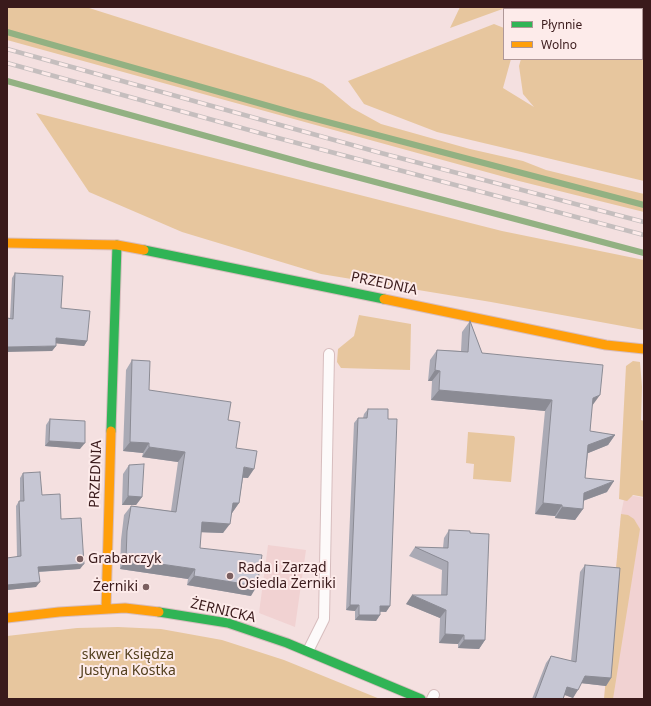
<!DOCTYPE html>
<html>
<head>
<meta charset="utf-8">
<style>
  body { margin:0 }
  #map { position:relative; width:651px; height:706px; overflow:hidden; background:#f4e0e0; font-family:"Noto Sans",sans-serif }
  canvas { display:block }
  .frame { position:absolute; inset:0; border:8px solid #3a1a1b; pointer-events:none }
  .legend { position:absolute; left:503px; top:8px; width:140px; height:52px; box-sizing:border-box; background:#fdebea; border:1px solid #af9797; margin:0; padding:5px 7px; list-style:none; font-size:12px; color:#3a1a1b }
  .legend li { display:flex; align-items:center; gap:8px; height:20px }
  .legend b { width:20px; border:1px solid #af9797 }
</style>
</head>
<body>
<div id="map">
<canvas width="651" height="706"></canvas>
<div class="frame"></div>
<ul class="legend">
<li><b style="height:5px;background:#30b455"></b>Płynnie</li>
<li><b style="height:5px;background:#ff9f0a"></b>Wolno</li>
</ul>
</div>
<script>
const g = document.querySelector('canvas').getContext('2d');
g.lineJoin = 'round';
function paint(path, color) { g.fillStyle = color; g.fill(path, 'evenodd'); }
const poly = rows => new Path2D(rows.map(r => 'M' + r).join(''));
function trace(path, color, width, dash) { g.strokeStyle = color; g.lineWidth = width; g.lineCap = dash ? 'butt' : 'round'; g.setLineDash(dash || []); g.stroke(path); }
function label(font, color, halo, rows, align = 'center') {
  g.font = font + ' "Noto Sans",sans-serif'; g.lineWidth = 4; g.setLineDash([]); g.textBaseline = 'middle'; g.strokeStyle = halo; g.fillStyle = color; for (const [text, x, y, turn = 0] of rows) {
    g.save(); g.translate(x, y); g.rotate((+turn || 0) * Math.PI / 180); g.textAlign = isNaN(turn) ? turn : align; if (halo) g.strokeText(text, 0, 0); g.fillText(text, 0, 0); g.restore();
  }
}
const built = poly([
  [625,494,644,498,644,699,604,699,621,514],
  [268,545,306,550,295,627,259,613]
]);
const green = poly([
  [7,7,86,7,310,78,323,84,352,108,381,124,470,149,523,161,546,170,644,194,644,212,519,181,7,40],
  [460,7,508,7,450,28],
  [527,7,644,7,644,181,437,132,364,104,348,81,494,24,504,28,504,59,511,59,503,88,534,107,523,94,519,66,521,59,642,59,642,9,530,9],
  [36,113,502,231,644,260,644,330,491,302,321,274,182,232,89,192],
  [359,315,411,324,410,370,341,368,337,362,338,349,354,336],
  [633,361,640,362,642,387,641,420,644,421,644,497,633,495,627,501,619,499,626,366],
  [468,432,514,436,515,438,511,482,473,479,474,464,466,463],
  [621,514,628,515,634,519,640,529,613,699,604,699],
  [118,627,161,629,222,640,284,660,380,699,7,699,7,636,77,628]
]);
const stream = poly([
  [7,32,297,114,644,205],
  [7,81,311,165,644,253]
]);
const lane = poly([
  [308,651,324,619,329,354],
  [432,699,434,695]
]);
const fast = poly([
  [144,250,384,299],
  [111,431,117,245],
  [159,612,228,623,287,643,421,699]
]);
const slow = poly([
  [7,243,117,245,144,250],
  [384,299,606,345,644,349],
  [106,609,111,431],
  [7,618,59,612,125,608,159,612]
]);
const rail = poly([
  [7,49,381,153,644,222],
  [7,63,278,138,644,235]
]);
const wall = poly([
  [15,273,61,308,87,341,84,346,56,343,56,346,52,351,10,318,12,278],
  [470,321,482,353,592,406,590,431,615,435,608,445,588,453,585,478,607,492,583,501,583,509,575,520,555,518,555,516,535,514,545,411,431,400,432,381,428,381,430,360,437,350,461,351,462,332],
  [132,360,149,390,228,420,236,448,248,478,243,478,239,503,232,513,231,513,223,533,201,532,200,548,251,596,187,585,188,579,120,569,121,540,124,515,131,506,171,511,178,462,142,457,143,453,123,451,126,370],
  [368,409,388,419,390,606,386,612,380,612,380,615,376,621,355,620,355,611,346,610,354,423,358,418,363,418,364,414],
  [50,419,80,449,45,446,46,425],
  [129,465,142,497,136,505,122,505,123,474],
  [23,473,42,495,61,519,80,569,39,572,36,587,7,590,7,558,17,557,16,506,19,501,20,501,20,478],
  [449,530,470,533,485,640,479,649,458,648,458,644,439,643,440,618,406,604,441,595,442,570,409,556,415,547,443,548,444,538],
  [585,565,611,678,606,686,581,683,573,698,565,695,563,699,532,699,546,663,551,656,571,661,580,572]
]);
const shadedWall = poly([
  [56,338,87,341,84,346,52,343],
  [56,346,52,351,7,352,7,347],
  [435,370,440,371,432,381,428,381],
  [439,390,552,400,545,411,431,400],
  [600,395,592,406,585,408,593,398],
  [615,435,608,445,581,456,588,445],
  [49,441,85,443,80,449,45,446],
  [130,442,149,443,143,453,123,451],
  [149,447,185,452,178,462,142,457],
  [244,467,254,469,248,478,238,477],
  [614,481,607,492,577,503,584,493],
  [128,496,142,497,136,505,122,505],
  [233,503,239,503,232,513,226,512],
  [543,503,562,505,555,516,535,514],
  [562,507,583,509,575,520,555,518],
  [202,522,230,524,223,533,195,532],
  [126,559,195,569,188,579,120,569],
  [84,564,80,569,34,572,38,567],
  [194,576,257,586,251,596,187,585],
  [40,582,36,587,7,590,7,585],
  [412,595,446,610,440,618,406,604],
  [350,605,359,605,355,611,346,610],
  [380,606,390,606,386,612,376,611],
  [359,615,380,615,376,621,355,620],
  [445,634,464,635,458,644,439,643],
  [464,640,485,640,479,649,458,648],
  [585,676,611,678,606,686,580,683],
  [567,687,578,690,573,698,562,694]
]);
const building = poly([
  [15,273,63,276,61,308,90,311,87,341,56,338,56,346,7,347,7,318,13,319,15,273],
  [470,321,482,353,603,365,600,395,593,398,590,431,615,435,588,445,585,478,614,481,584,493,583,509,562,507,562,505,543,503,552,400,439,390,440,371,435,370,437,350,468,352,470,321],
  [132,360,150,361,149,390,231,402,228,420,240,422,236,448,257,451,254,469,244,467,239,503,233,503,230,524,202,522,200,548,262,555,257,586,194,576,195,569,126,559,127,531,131,506,176,512,185,452,149,447,149,443,130,442,132,360],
  [368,409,388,409,388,419,397,419,390,606,380,606,380,615,359,615,359,605,350,605,358,418,367,418,368,409],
  [50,419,85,421,85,443,49,441,50,419],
  [144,464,142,497,128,496,129,465,144,464],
  [40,472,42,495,60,494,61,519,81,518,84,564,38,567,40,582,7,585,7,558,21,556,19,501,24,501,23,473,40,472],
  [449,530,470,531,470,533,489,534,485,640,464,640,464,635,445,634,446,610,412,595,447,595,448,562,415,547,448,548,449,530],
  [585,565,620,568,611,678,585,676,578,690,567,687,563,699,535,699,551,656,576,662,585,565]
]);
const markers = [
  [80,559,4,"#7b5f60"],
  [230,576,4,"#7b5f60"],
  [146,587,4,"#7b5f60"]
];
const streetNames = [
  ["PRZEDNIA",384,284,12],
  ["PRZEDNIA",96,474,-88],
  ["ŻERNICKA",223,611,13]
];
const poiNames = [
  ["Grabarczyk",88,559],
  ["Rada i Zarząd",238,568],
  ["Osiedla Żerniki",238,584],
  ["Żerniki",138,587,"right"]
];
const parkNames = [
  ["skwer Księdza",128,655],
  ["Justyna Kostka",128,671]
];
paint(built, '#f1d2d2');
paint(green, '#e7c69e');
trace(stream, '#92b182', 6);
trace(lane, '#d7bdbe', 12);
trace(fast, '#d7bdbe', 11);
trace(slow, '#d7bdbe', 11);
trace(lane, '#fdfafa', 10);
trace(fast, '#30b455', 9);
trace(slow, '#ff9f0a', 9);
trace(rail, '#c5bebe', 4.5);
trace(rail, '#fdebea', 3, [9]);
paint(wall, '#aaaab5');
paint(shadedWall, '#8b8b94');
paint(building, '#c6c6d3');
trace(building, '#8b8b94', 1);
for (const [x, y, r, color] of markers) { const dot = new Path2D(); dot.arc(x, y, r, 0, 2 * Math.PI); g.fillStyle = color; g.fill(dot); trace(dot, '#fdebea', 1.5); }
label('14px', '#3a1a1b', '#fdebea', streetNames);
label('14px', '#3a1a1b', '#fdebea', poiNames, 'left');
label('14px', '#523e1c', '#fdebea', parkNames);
</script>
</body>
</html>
